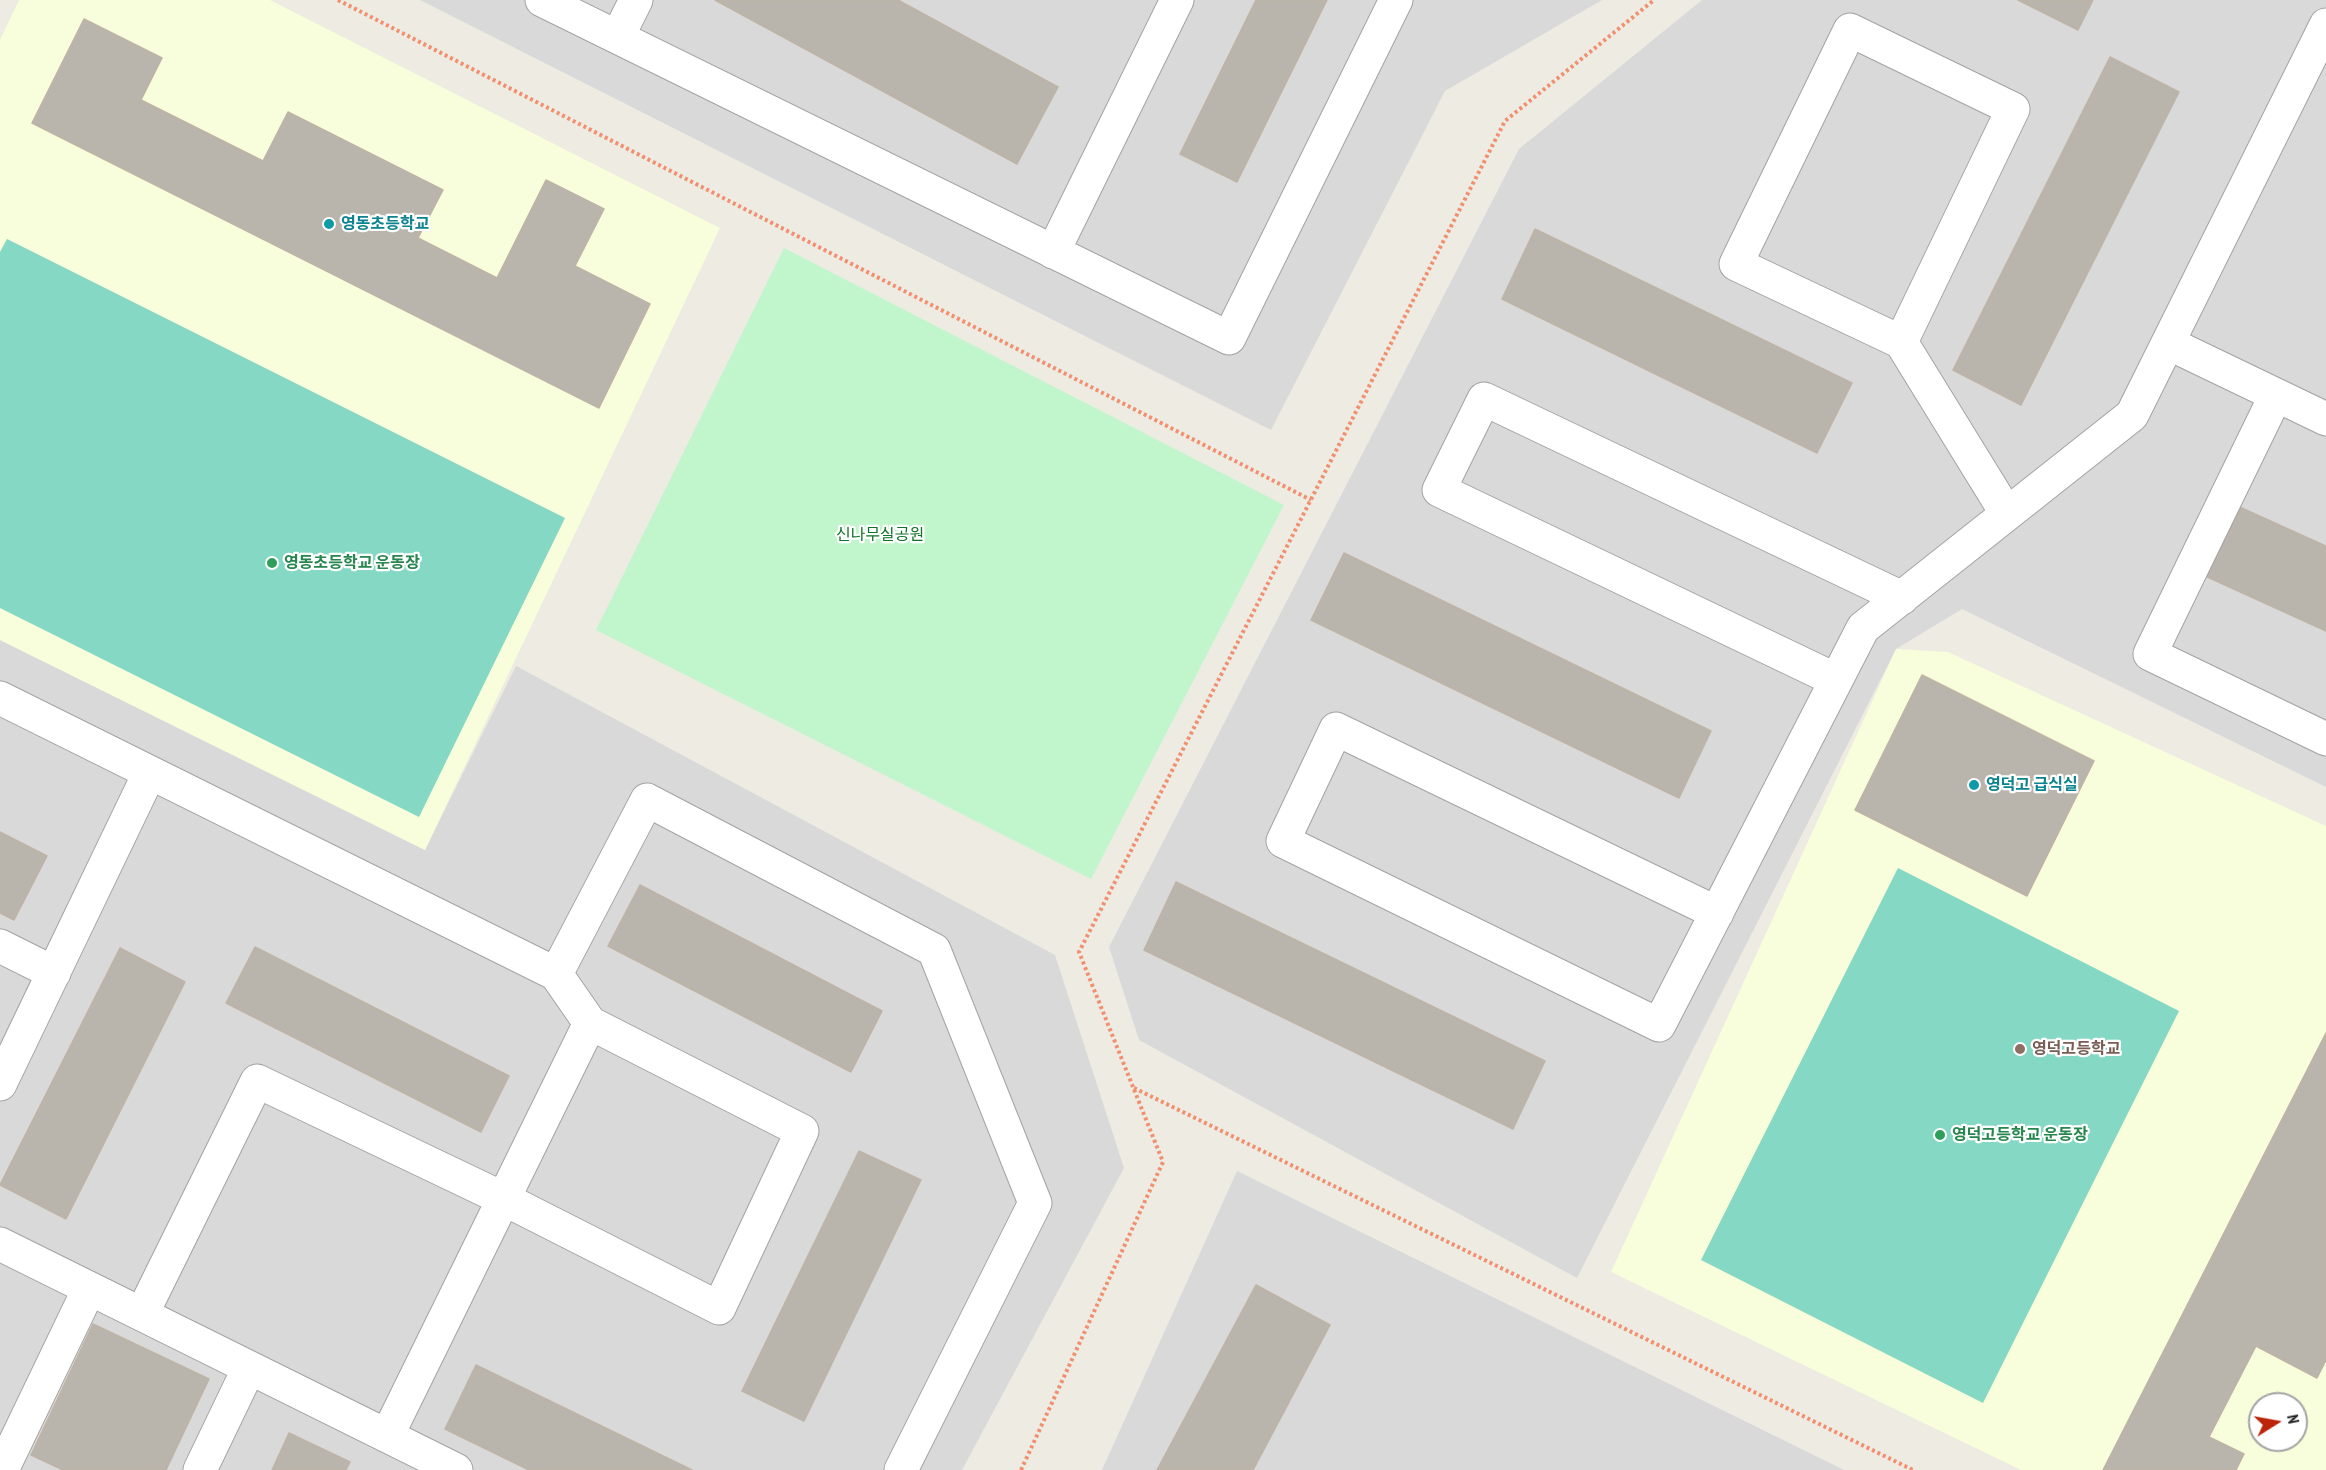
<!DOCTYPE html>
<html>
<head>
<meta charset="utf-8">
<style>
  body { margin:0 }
  #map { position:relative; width:2326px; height:1470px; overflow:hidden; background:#edebe2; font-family:"PT Sans Narrow",sans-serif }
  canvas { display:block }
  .north { position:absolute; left:2248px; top:1392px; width:60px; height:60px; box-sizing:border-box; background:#fff; border:2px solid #a4a4a4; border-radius:50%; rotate:79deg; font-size:16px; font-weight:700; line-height:24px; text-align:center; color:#1c1c1c }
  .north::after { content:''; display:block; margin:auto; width:21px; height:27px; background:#bd250b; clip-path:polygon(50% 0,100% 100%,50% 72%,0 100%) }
</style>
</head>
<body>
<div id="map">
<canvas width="2326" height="1470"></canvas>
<div class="north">N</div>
</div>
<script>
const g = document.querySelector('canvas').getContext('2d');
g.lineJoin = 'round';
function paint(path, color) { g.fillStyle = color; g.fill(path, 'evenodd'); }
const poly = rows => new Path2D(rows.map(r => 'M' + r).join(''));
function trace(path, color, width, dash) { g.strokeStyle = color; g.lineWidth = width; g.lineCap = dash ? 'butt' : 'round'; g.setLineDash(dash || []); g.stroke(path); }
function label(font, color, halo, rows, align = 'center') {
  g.font = font + ' "PT Sans Narrow","Noto Sans KR",sans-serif'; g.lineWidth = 4.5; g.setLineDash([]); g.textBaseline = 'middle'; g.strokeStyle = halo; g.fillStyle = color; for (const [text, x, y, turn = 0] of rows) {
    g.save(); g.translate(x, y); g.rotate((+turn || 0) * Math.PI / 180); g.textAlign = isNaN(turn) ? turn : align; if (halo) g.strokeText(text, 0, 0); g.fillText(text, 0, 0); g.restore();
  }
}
const residential = poly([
  [420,0,1602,0,1445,91,1271,430],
  [1702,0,2326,0,2326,787,1962,609,1896,649,1577,1278,1139,1040,1109,947,1519,149],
  [0,640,425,850,516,666,1055,955,1124,1168,962,1470,0,1470],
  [1237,1171,1844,1470,1102,1470]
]);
const education = poly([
  [19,0,270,0,720,228,425,850,0,640,0,40],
  [1896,649,1948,652,2326,826,2326,1470,2021,1470,1611,1272],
  [2260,1404,2296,1404,2296,1440,2260,1440]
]);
const park = poly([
  [784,248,1284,505,1091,879,596,630]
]);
const pitch = poly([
  [7,239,565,518,419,817,0,608,0,252],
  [1898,868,2179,1011,1983,1403,1701,1260]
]);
const building = poly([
  [715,0,898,0,1058,87,1017,164,715,0],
  [1256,0,1327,0,1237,182,1180,154,1256,0],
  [2018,0,2093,0,2078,30,2018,0],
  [84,19,162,58,141,100,263,161,288,112,443,190,418,238,497,278,546,180,604,209,575,266,650,304,599,408,32,123,84,19],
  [2110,57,2179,92,2021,405,1953,370,2110,57],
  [1535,229,1852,383,1817,453,1502,299,1535,229],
  [2235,505,2326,546,2326,631,2203,575,2235,505],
  [1344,553,1711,731,1679,798,1311,620,1344,553],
  [1922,675,2094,761,2027,896,1855,810,1922,675],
  [0,832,47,856,14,920,0,913,0,832],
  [1176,882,1545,1061,1513,1129,1144,950,1176,882],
  [640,885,882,1011,851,1072,608,946,640,885],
  [255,947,509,1076,481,1132,226,1003,255,947],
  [120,948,185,982,66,1219,0,1185,120,948],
  [2326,1033,2326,1360,2317,1378,2256,1346,2209,1437,2244,1454,2236,1470,2103,1470,2326,1033],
  [859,1151,921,1180,804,1421,742,1391,859,1151],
  [1256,1285,1330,1325,1253,1470,1157,1470,1256,1285],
  [93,1324,209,1379,166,1470,63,1470,31,1455,93,1324],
  [476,1365,692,1470,529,1470,445,1429,476,1365],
  [289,1433,350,1462,346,1470,272,1470,289,1433]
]);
const path = poly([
  [338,0,1311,500],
  [1134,1088,1913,1470],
  [1021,1470,1163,1162,1079,952,1505,121,1654,0]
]);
const minor = poly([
  [542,0,1229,338,1396,0],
  [618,36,636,0],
  [1053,252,1177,0],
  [1901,342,1736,264,1850,30,2013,109,1901,342,2007,514],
  [2168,343,2326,419],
  [2276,395,2150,654,2326,739],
  [1836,680,1439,490,1484,399,1902,598],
  [0,698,556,974,590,1023,387,1436],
  [1717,913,1336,729,1283,841,1659,1025,1863,628,2132,415,2326,25],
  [0,946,54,973],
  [556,974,647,800,934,950,1035,1203,901,1470],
  [0,1084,149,774],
  [0,1244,456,1470],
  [142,1314,257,1081,504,1199,719,1308,802,1131,590,1023],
  [2,1470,89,1289],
  [200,1470,249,1368]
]);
const markers = [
  [329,224,6,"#0f9aa8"],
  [272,563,6,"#2e9e5b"],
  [1974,785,6,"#0f9aa8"],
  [2020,1049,6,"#8d6e63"],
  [1940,1135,6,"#2e9e5b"]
];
const cultureNames = [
  ["영동초등학교",341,224],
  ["영덕고 급식실",1986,785]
];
const parkNames = [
  ["신나무실공원",880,535]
];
const leisureNames = [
  ["영동초등학교 운동장",284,563],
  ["영덕고등학교 운동장",1952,1135]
];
const educationNames = [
  ["영덕고등학교",2032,1049]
];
paint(residential, '#dad9d9');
paint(education, '#f8fddb');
paint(park, '#c1f6cd');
paint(pitch, '#84d8c4');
paint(building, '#b9b4ac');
trace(building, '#beb4a6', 1.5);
trace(minor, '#a3a3a3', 35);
trace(path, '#f28f6f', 4, [3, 3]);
trace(minor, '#fff', 33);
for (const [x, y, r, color] of markers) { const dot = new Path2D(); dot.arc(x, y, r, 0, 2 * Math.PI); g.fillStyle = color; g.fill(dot); trace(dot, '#fff', 2); }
label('bold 16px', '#0d838f', '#fff', cultureNames, 'left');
label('16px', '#117328', '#fff', parkNames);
label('bold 16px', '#27864d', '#fff', leisureNames, 'left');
label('bold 16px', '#785e54', '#fff', educationNames, 'left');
</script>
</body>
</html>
